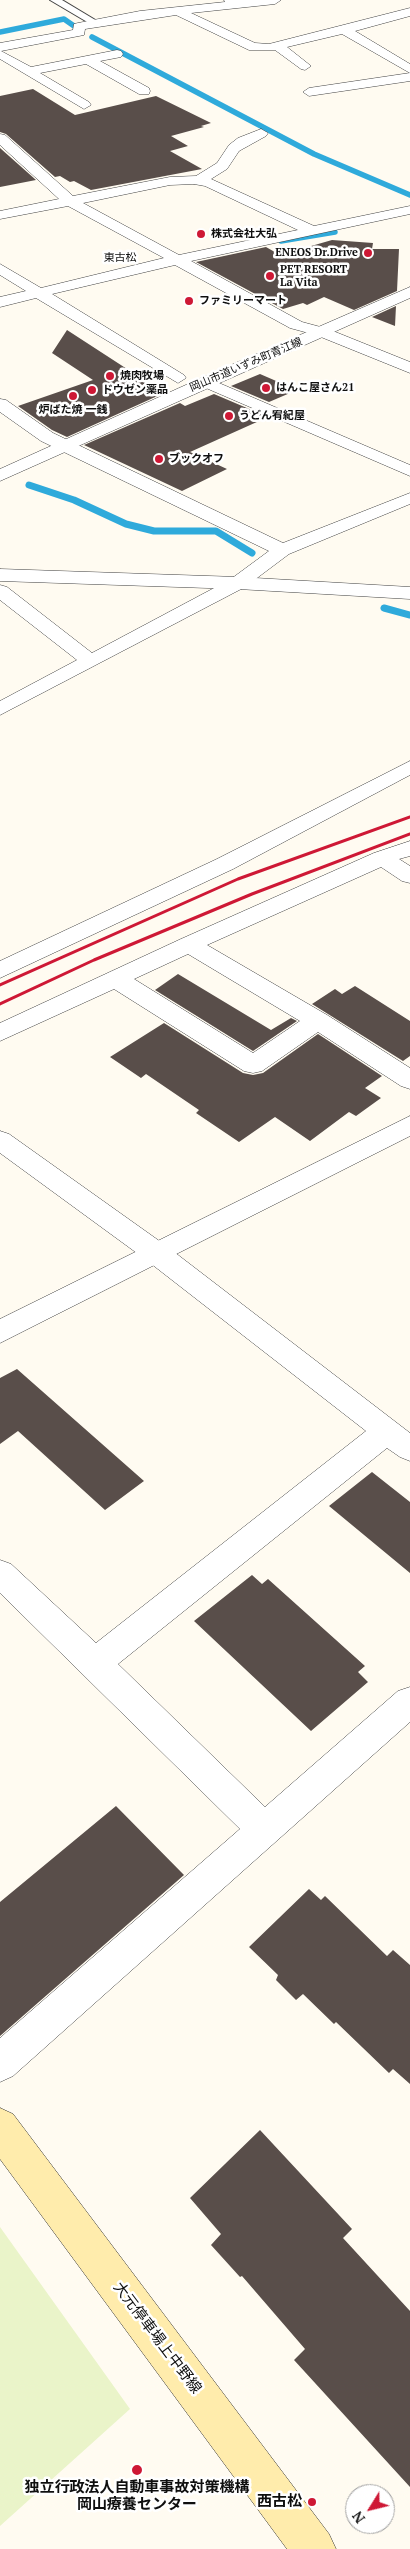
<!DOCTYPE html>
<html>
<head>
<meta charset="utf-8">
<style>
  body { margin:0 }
  #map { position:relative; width:410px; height:2549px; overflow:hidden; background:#fffbf1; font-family:"PT Serif",serif }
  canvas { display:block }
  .north { position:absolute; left:345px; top:2484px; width:50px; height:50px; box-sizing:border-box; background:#fff; border:1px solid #9f9f9f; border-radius:50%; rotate:234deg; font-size:14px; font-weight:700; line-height:20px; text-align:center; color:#0f0f0f }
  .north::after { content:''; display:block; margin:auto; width:18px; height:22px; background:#ce1835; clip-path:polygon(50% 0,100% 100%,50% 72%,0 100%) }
</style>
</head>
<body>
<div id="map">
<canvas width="410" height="2549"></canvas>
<div class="north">N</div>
</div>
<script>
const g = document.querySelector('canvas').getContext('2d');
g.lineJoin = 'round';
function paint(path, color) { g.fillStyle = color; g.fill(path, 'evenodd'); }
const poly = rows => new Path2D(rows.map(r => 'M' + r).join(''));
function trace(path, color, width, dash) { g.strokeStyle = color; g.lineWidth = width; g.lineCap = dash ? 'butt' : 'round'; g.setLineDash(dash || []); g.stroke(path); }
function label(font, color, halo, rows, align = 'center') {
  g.font = font + ' "PT Serif","Noto Sans JP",serif'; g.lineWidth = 5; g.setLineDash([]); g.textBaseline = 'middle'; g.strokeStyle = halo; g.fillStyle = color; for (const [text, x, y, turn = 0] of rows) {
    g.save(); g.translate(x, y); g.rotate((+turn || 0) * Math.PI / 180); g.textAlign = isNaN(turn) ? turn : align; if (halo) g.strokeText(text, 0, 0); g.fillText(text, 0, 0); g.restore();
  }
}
const pitch = poly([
  [0,2227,130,2409,0,2526]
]);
const streamFar1 = poly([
  [0,32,64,19,74,26],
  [92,37,314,154,410,195],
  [281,241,335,232]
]);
const stream = poly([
  [29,485,74,500,126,524,154,531,216,531,252,553],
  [384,608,410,615]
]);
const building = poly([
  [33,89,75,115,156,96,211,123,201,126,204,127,171,136,188,146,170,151,202,169,91,190,74,181,70,182,60,176,55,177,6,134,0,132,0,96],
  [0,148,36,180,0,187],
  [332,240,373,243,372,249,399,249,397,291,354,310,324,297,307,305,303,303,283,309,196,262,266,247,280,255],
  [396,306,395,326,372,317],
  [67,330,164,393,67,437,52,430,18,406,93,380,52,353],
  [260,374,297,390,269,402,231,386],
  [214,394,268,417,190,452,227,469,182,491,84,445,180,403,185,406],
  [178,974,271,1030,291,1018,297,1021,253,1051,155,990],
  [355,986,410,1021,410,1056,403,1061,312,1004,335,989,342,994],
  [164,1023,243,1073,253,1075,263,1073,318,1034,382,1076,365,1088,381,1098,356,1116,349,1112,310,1141,275,1117,239,1142,196,1113,199,1110,146,1074,141,1078,110,1057],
  [17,1369,144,1481,105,1510,18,1431,0,1444,0,1378],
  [372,1472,410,1502,410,1573,329,1506],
  [252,1575,262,1584,268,1579,365,1666,358,1672,368,1682,311,1731,194,1621],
  [116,1806,184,1875,0,2036,0,1902],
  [309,1889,321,1900,325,1896,387,1956,393,1950,410,1965,410,2084,393,2069,389,2073,336,2022,334,2024,303,1994,296,2000,276,1980,278,1975,249,1947],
  [260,2130,352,2229,343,2238,410,2311,410,2487,294,2360,305,2349,242,2276,240,2277,211,2245,221,2234,190,2198]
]);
const service = poly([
  [50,0,62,0,102,24,94,26,50,0]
]);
const pedestrian = poly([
  [410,761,410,775,233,869,0,978,0,961,217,859,410,761]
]);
const minor = poly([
  [224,0,281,0,275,4,191,13,255,43,269,44,410,8,410,16,355,31,410,64,410,73,342,34,287,47,311,66,305,70,301,69,275,50,249,50,176,15,85,29,84,35,1,51,31,67,117,50,121,51,123,54,121,57,100,61,149,88,150,91,149,94,139,94,86,64,40,73,89,102,91,105,84,109,0,59,0,43,73,30,74,24,78,23,140,11,225,2,224,0],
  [410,73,410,81,309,96,303,92,309,88,410,73],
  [261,129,268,133,266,136,239,151,227,169,211,179,314,226,410,206,410,214,191,261,302,322,328,329,410,362,410,373,316,335,290,328,175,265,52,294,184,375,186,378,178,383,36,298,0,307,0,297,26,291,0,275,0,264,41,288,164,258,68,206,0,219,0,211,59,199,0,145,0,134,5,135,73,196,170,177,196,176,217,163,229,145,238,138,261,129],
  [194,184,205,186,298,230,179,255,83,203,170,185,194,184],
  [205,377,410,465,410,476,199,385,197,382,199,379,205,377],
  [0,399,6,400,53,433,283,543,410,493,410,504,289,554,245,587,0,715,0,701,77,660,0,600,0,585,7,587,92,653,231,579,269,551,41,441,0,412,0,399],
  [410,841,410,856,399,859,410,866,410,883,402,881,381,867,207,945,327,1015,410,1068,410,1089,401,1086,318,1032,262,1071,253,1073,244,1071,114,989,0,1041,0,1023,181,939,374,853,410,841],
  [188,954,300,1021,253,1053,134,979,188,954],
  [0,1131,9,1134,165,1245,410,1433,410,1461,400,1457,387,1448,118,1664,265,1807,398,1691,410,1687,410,1722,13,2076,0,2082,0,2038,240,1829,0,1593,0,1560,11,1564,96,1643,366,1431,145,1259,0,1153,0,1131]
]);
const tertiary = poly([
  [410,287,410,298,0,481,0,469,199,379,410,287],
  [0,569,238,577,410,587,410,599,238,589,0,581,0,569],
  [410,1116,410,1136,0,1343,0,1319,410,1116]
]);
const secondary = poly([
  [0,2108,13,2114,329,2534,336,2549,287,2549,0,2159,0,2108]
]);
const rail = poly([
  [0,985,238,879,410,817],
  [0,1004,94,960,252,894,410,834]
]);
const markers = [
  [201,234,5,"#ce1835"],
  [368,253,5,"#ce1835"],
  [270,276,5,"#ce1835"],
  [189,301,5,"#ce1835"],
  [110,376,5,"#ce1835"],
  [266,388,5,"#ce1835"],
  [92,390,5,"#ce1835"],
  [73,396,5,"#ce1835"],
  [229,416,5,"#ce1835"],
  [159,459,5,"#ce1835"],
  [137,2470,6,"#ce1835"],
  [312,2502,5,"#ce1835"]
];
const farPoinames = [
  ["株式会社大弘",211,234],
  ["ENEOS Dr.Drive",358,253,"right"],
  ["PET RESORT",280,270],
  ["La Vita",280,283],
  ["ファミリーマート",199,301],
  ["焼肉牧場",120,376],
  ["はんこ屋さん21",276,388],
  ["ドウゼン薬品",102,390],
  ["炉ばた焼 一銭",73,410,"center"],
  ["うどん宥紀屋",239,416],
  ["ブックオフ",169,459]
];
const farNeighbourhoodnames = [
  ["東古松",120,258]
];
const farStreetnames = [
  ["岡山市道いずみ町青江線",246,365,-23]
];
const nearStreetnames = [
  ["大元停車場上中野線",157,2338,53]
];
const nearPoinames = [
  ["独立行政法人自動車事故対策機構",137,2488],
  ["岡山療養センター",137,2505],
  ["西古松",302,2502,"right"]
];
paint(pitch, '#eaf4c9');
trace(streamFar1, '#2faadb', 5.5);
trace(stream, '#2faadb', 7);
paint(building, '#594e4a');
trace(service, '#424242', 2);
trace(pedestrian, '#424242', 1);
trace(minor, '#424242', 1);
trace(tertiary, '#424242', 1);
trace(secondary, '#313131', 1);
paint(service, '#fff');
paint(pedestrian, '#fff');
paint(minor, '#fff');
paint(tertiary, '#fff');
paint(secondary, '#ffecac');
trace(rail, '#ce1835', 3);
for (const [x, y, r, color] of markers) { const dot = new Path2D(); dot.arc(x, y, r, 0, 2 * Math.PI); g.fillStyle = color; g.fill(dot); trace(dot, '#fff', 2); }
label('bold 11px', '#0f0f0f', '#fff', farPoinames, 'left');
label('11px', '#0f0f0f', '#fff', farNeighbourhoodnames);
label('11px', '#0f0f0f', '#fff', farStreetnames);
label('15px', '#0f0f0f', '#fff', nearStreetnames);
label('bold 15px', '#0f0f0f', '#fff', nearPoinames);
</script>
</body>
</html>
